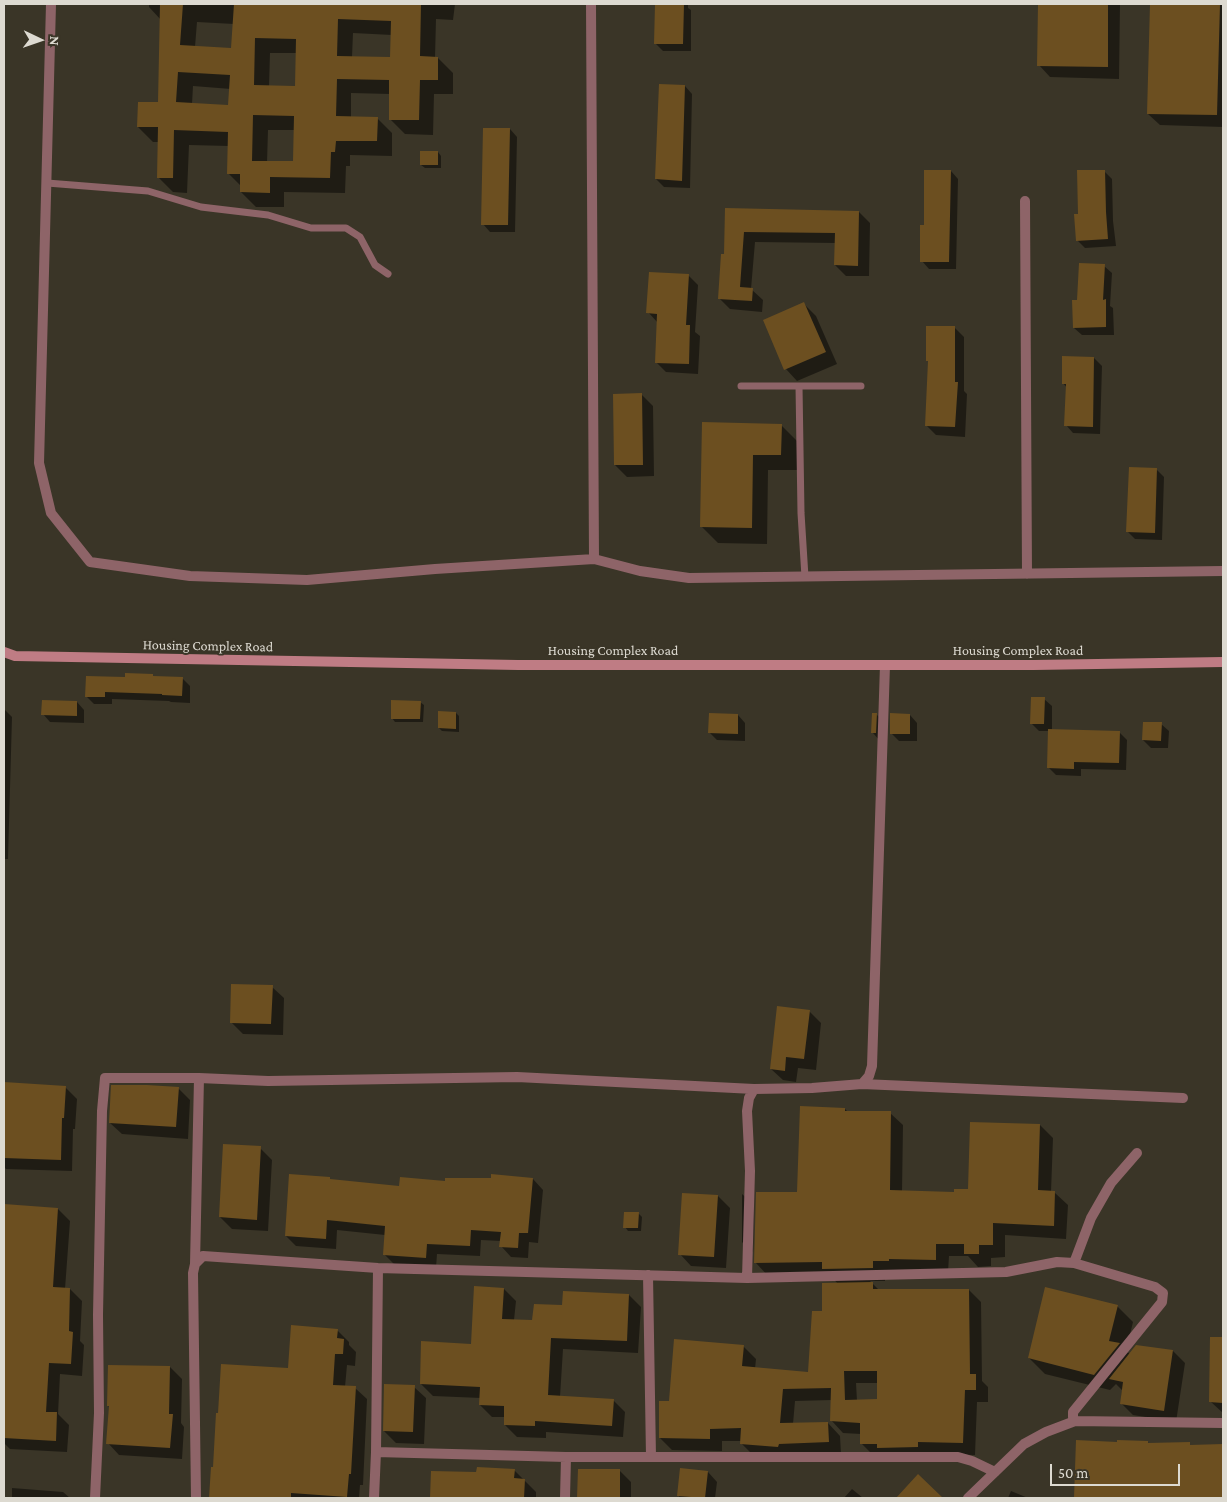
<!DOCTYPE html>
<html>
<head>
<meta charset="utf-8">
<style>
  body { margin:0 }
  #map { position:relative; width:1227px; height:1502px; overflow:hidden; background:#3a3527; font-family:"Crimson Pro",serif }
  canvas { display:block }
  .frame { position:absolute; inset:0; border:5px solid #dddad1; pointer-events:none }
  .north { position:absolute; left:15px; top:15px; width:50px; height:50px; -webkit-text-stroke:4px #3a3527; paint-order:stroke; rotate:93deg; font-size:14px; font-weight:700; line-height:20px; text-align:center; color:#dddad1 }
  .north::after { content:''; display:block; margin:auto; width:18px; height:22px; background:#dddad1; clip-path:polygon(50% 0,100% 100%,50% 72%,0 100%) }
  .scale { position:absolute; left:1050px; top:1464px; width:130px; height:22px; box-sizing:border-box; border:2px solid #dddad1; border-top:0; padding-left:6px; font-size:15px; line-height:18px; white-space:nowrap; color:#dddad1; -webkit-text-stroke:4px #3a3527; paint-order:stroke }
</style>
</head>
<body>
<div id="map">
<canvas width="1227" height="1502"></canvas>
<div class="frame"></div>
<div class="north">N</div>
<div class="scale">50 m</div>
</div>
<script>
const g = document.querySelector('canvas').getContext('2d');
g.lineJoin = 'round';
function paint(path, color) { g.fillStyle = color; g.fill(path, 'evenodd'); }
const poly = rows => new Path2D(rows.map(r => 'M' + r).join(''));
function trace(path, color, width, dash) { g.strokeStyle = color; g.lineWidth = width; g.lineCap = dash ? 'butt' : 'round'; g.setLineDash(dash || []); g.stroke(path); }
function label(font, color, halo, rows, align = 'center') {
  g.font = font + ' "Crimson Pro",serif'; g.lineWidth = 4; g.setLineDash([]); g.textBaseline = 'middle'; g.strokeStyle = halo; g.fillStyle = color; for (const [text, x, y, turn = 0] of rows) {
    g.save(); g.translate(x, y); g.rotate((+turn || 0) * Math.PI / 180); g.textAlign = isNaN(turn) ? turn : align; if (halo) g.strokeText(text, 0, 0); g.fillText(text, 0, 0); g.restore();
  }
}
const shadow = poly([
  [149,4,455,4,453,20,436,19,435,58,438,58,453,73,453,94,434,94,433,135,405,134,390,119,390,94,351,93,351,118,377,118,392,133,392,156,350,155,350,166,346,166,345,193,284,192,284,207,256,207,241,192,241,186,229,174,229,146,189,145,187,193,173,192,158,177,158,142,153,142,138,127,159,103,161,20,149,7],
  [197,22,234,24,232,50,195,47],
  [353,33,392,35,391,58,352,57],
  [270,53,297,53,296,87,269,87],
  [193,86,231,89,230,106,192,104],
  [268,130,295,130,295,163,267,163],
  [656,4,688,4,688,8,691,10,691,51,663,51,655,43],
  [1040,4,1120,4,1119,79,1050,77,1039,65],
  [1151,4,1223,4,1223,127,1160,125,1148,114],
  [685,86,692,94,690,188,664,187,656,179],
  [510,129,517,137,515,232,490,232,483,224],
  [438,152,441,156,441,168,425,168,421,165],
  [951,171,958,179,956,269,929,269,922,261,925,226],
  [1104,171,1112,179,1113,221,1116,246,1085,248,1077,240,1079,215],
  [726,209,859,212,870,223,869,276,846,276,835,265,836,243,755,242,751,289,763,300,762,312,730,309,719,298,725,256],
  [1104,266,1112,273,1110,306,1113,308,1114,335,1082,335,1074,328,1079,301],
  [688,275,698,285,695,332,700,336,698,374,666,372,656,362,658,323,648,312],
  [804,304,816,316,837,364,797,381,786,369,765,321],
  [954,327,964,337,964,391,967,394,965,437,936,435,926,425],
  [1094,358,1102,366,1100,434,1073,433,1066,425,1067,388,1063,383],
  [641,394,653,406,654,476,627,477,615,465],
  [703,424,781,425,797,441,797,470,768,470,767,544,718,543,702,527],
  [1156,469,1164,477,1162,540,1135,539,1127,531],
  [152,675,155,678,182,678,190,686,190,703,171,702,169,701,112,699,112,704,94,704,86,696,126,678],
  [1044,699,1052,706,1052,731,1119,732,1127,740,1126,770,1081,769,1081,776,1056,775,1048,767,1049,731,1039,731,1031,723],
  [77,702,84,710,84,723,50,722,43,714],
  [420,702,424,705,423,722,395,722,392,718],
  [4,709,12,717,8,859,4,859],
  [456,713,459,716,459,732,442,731,439,728],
  [876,714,884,722,880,741,873,733],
  [738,715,745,723,745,741,717,740,710,733],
  [910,715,917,723,917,741,899,741,891,733],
  [1161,724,1169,731,1168,748,1151,748,1143,740],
  [272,987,284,998,283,1035,243,1034,231,1022],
  [809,1011,821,1023,816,1070,798,1068,796,1082,783,1080,771,1069],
  [4,1084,65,1087,77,1099,75,1129,73,1129,72,1171,6,1169,4,1167],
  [178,1088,190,1100,188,1139,122,1134,110,1123],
  [845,1109,848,1112,890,1113,903,1125,902,1192,956,1193,970,1190,1040,1125,1053,1138,1051,1192,1055,1193,1068,1205,1066,1239,1005,1235,1005,1257,991,1258,991,1266,978,1267,968,1256,949,1256,948,1272,885,1274,885,1281,870,1281,879,1290,969,1290,981,1302,982,1381,988,1387,988,1402,977,1402,975,1455,929,1454,874,1456,862,1444,861,1434,843,1433,831,1420,832,1400,795,1401,793,1424,828,1423,840,1436,841,1454,754,1456,741,1443,741,1441,722,1441,722,1451,672,1450,660,1438,670,1402,743,1346,756,1359,755,1369,809,1374,823,1313,838,1284,829,1274,768,1276,756,1263,798,1193],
  [856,1383,878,1383,878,1401,857,1401],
  [260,1148,272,1160,268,1231,232,1229,220,1217],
  [492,1179,533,1179,543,1190,538,1243,529,1242,528,1258,511,1257,501,1246,501,1241,481,1240,480,1256,437,1254,436,1268,395,1265,384,1254,385,1235,337,1230,336,1249,296,1246,286,1236,331,1181,400,1188,447,1182],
  [742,1194,754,1205,753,1252,742,1242],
  [718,1196,730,1208,726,1268,691,1266,680,1254],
  [4,1205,58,1209,70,1221,65,1289,70,1289,82,1301,80,1341,84,1345,82,1376,60,1374,58,1414,69,1425,67,1452,10,1449,4,1443],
  [638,1213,642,1217,641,1231,628,1231,625,1227],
  [504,1289,516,1301,514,1320,534,1321,563,1306,629,1295,641,1307,638,1353,563,1349,560,1397,613,1400,625,1412,623,1437,546,1432,546,1438,517,1437,505,1425,505,1417,492,1417,480,1405,481,1398,433,1396,421,1384,472,1345],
  [1117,1306,1133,1322,1126,1351,1130,1354,1137,1346,1173,1351,1185,1363,1176,1422,1133,1415,1121,1403,1122,1390,1116,1384,1110,1390,1045,1374,1029,1358],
  [337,1330,349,1342,349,1345,356,1352,355,1366,347,1365,345,1387,355,1388,367,1399,363,1485,360,1485,359,1498,211,1498,212,1468,215,1468,289,1369],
  [1212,1339,1223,1339,1223,1413,1211,1402],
  [170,1367,182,1379,181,1423,184,1427,182,1459,119,1455,108,1443,110,1407,108,1406],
  [414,1387,426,1398,424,1444,396,1443,384,1431],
  [1078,1442,1118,1444,1147,1442,1150,1444,1189,1444,1191,1446,1223,1445,1223,1498,1075,1498],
  [514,1470,536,1492,536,1498,431,1498,432,1472,478,1474],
  [579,1470,619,1470,631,1482,631,1498,579,1498],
  [681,1470,708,1472,717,1482,715,1498,679,1498],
  [12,1488,63,1492,70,1498,12,1498],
  [852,1489,863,1498,844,1498],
  [1011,1491,1028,1498,1008,1498]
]);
const building = poly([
  [160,4,183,4,180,45,231,48,234,4,421,4,420,56,438,57,438,80,420,80,419,120,389,120,389,80,337,79,336,116,378,117,377,141,336,141,335,152,331,152,330,178,270,177,270,193,240,192,240,174,227,174,228,132,174,130,173,178,157,178,158,127,137,127,138,102,158,102],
  [338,19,391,21,390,57,337,56],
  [255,38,296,39,295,86,254,85],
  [178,72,230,75,228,105,176,102],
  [253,115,294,116,293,161,252,161],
  [655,4,684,4,683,44,654,44],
  [1038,4,1108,4,1108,67,1037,66],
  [1150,4,1220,4,1217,115,1147,114],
  [659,84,685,85,682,181,655,179],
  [483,128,510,128,508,225,481,225],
  [420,151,438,151,438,165,420,165],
  [924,170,951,170,949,262,920,262,920,225,924,225],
  [1077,170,1105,170,1106,212,1108,239,1076,241,1074,214,1078,214],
  [725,208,859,211,858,266,834,265,835,233,744,232,740,287,753,288,752,301,718,299,721,254,724,254],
  [1079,263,1105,264,1103,300,1106,299,1106,327,1073,328,1072,300,1077,300],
  [649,272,689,274,686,325,690,325,689,364,655,363,657,314,646,313],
  [804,302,826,352,784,370,763,320],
  [926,326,955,326,955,382,958,382,955,427,925,426,928,361,926,361],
  [1062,356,1094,357,1093,427,1064,426,1066,384,1062,384],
  [642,393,643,465,614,465,613,394],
  [702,422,782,424,781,455,753,455,752,528,700,527],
  [1129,467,1157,468,1155,533,1126,532],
  [125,673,153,674,153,676,183,677,182,696,162,695,162,694,105,692,105,697,85,697,86,676,125,677],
  [1031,697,1045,697,1044,724,1030,724],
  [42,700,77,701,77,716,41,715],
  [391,700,421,701,420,719,391,719],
  [438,711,456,712,456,729,438,728],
  [709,713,738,714,738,734,708,733],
  [872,713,877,713,876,733,871,733],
  [890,713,910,714,910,734,890,734],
  [1143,722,1162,722,1161,741,1142,740],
  [1048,729,1120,731,1119,763,1074,762,1074,769,1047,768],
  [231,984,273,985,271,1024,230,1023],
  [777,1006,810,1010,804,1059,786,1057,785,1071,770,1069],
  [4,1082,66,1086,64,1118,62,1118,61,1160,4,1158],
  [111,1085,147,1085,179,1087,176,1127,109,1123],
  [800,1106,845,1108,845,1111,891,1111,890,1190,954,1192,954,1189,968,1189,970,1122,1040,1124,1038,1190,1055,1191,1054,1226,993,1223,993,1245,979,1245,979,1254,964,1254,964,1244,936,1244,936,1260,889,1259,889,1261,873,1261,873,1268,822,1269,822,1262,754,1263,756,1192,797,1192],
  [223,1144,261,1146,257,1220,219,1217],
  [289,1174,330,1177,330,1179,399,1186,400,1177,445,1181,445,1178,491,1178,491,1174,533,1178,528,1233,519,1233,518,1248,499,1247,501,1232,471,1230,470,1246,427,1244,426,1258,383,1255,385,1226,327,1220,326,1239,285,1236],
  [682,1193,718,1195,714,1257,678,1255],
  [4,1204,58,1208,53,1287,70,1288,69,1331,73,1332,71,1364,49,1363,46,1412,57,1412,56,1441,4,1438],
  [624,1212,639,1212,638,1228,623,1228],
  [873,1282,873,1289,969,1289,970,1374,976,1374,976,1390,965,1390,963,1443,918,1442,918,1447,877,1448,877,1444,860,1444,860,1423,830,1421,831,1388,783,1389,780,1423,828,1422,829,1442,779,1444,778,1447,740,1444,741,1428,710,1429,710,1439,659,1438,659,1401,669,1401,674,1339,744,1345,742,1366,808,1372,812,1311,822,1311,822,1283],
  [844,1371,877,1371,877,1399,845,1400],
  [474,1286,504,1288,502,1319,532,1320,534,1304,562,1305,563,1291,629,1294,627,1341,551,1338,548,1395,614,1399,612,1426,535,1421,535,1426,504,1425,504,1406,479,1405,480,1387,420,1384,421,1341,471,1344],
  [1045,1287,1118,1305,1109,1341,1120,1343,1094,1375,1028,1358],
  [291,1325,338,1329,337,1338,344,1339,343,1354,335,1354,333,1385,356,1386,351,1474,349,1474,347,1497,291,1493,291,1498,209,1498,211,1467,213,1467,216,1413,218,1413,221,1364,288,1368],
  [1210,1337,1223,1337,1223,1403,1209,1402],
  [1136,1345,1173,1350,1164,1411,1120,1404,1123,1382,1109,1379],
  [108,1365,170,1366,169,1414,173,1414,170,1448,106,1444,109,1406,107,1406],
  [384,1384,415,1385,413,1432,383,1431],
  [1076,1440,1117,1442,1117,1440,1148,1441,1148,1443,1190,1442,1190,1445,1223,1444,1223,1498,1074,1498],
  [477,1467,515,1469,514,1478,525,1479,524,1498,430,1498,431,1471,476,1472],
  [680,1468,708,1471,705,1498,677,1496],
  [578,1469,620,1469,620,1498,577,1498],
  [918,1474,943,1498,896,1498]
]);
const lane = poly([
  [47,183,148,191,201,207,268,215,311,228,346,228,360,237,375,265,388,274],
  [741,386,861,386],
  [799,386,801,513,805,577]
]);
const street = poly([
  [51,4,39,463,51,513,90,562,190,576,307,580,435,569,594,559,640,571,689,578,1223,571],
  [591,4,594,559],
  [1025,201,1027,574],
  [199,1078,268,1081,517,1077,754,1089],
  [862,1084,1183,1098],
  [1074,1263,1091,1218,1111,1183,1137,1153],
  [378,1268,376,1452,566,1457],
  [648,1275,651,1457],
  [747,1278,750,1171,747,1111,749,1098,754,1089,812,1088,862,1084,869,1076,872,1066,885,665],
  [95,1498,99,1413,98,1315,102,1111,105,1078,199,1078,195,1264],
  [196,1498,193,1273,195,1264,203,1256,378,1268,747,1278,1006,1272,1057,1262,1074,1263,1155,1287,1163,1293,1162,1302,1073,1412,1073,1417,1075,1421],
  [374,1498,376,1452],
  [565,1498,566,1457,958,1457,972,1461,995,1472],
  [968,1498,1024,1444,1046,1432,1075,1421,1223,1423]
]);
const secondary = poly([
  [4,652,15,656,518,665,1034,665,1223,662]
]);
const streetNames = [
  ["Housing Complex Road",208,646,1],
  ["Housing Complex Road",613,651],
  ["Housing Complex Road",1018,651]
];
paint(shadow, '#0007');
paint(building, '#6c4f20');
trace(lane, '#8e6468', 7);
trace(street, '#8e6468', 10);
trace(secondary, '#bf7c84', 10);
label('14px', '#dddad1', '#3a3527', streetNames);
</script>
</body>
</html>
